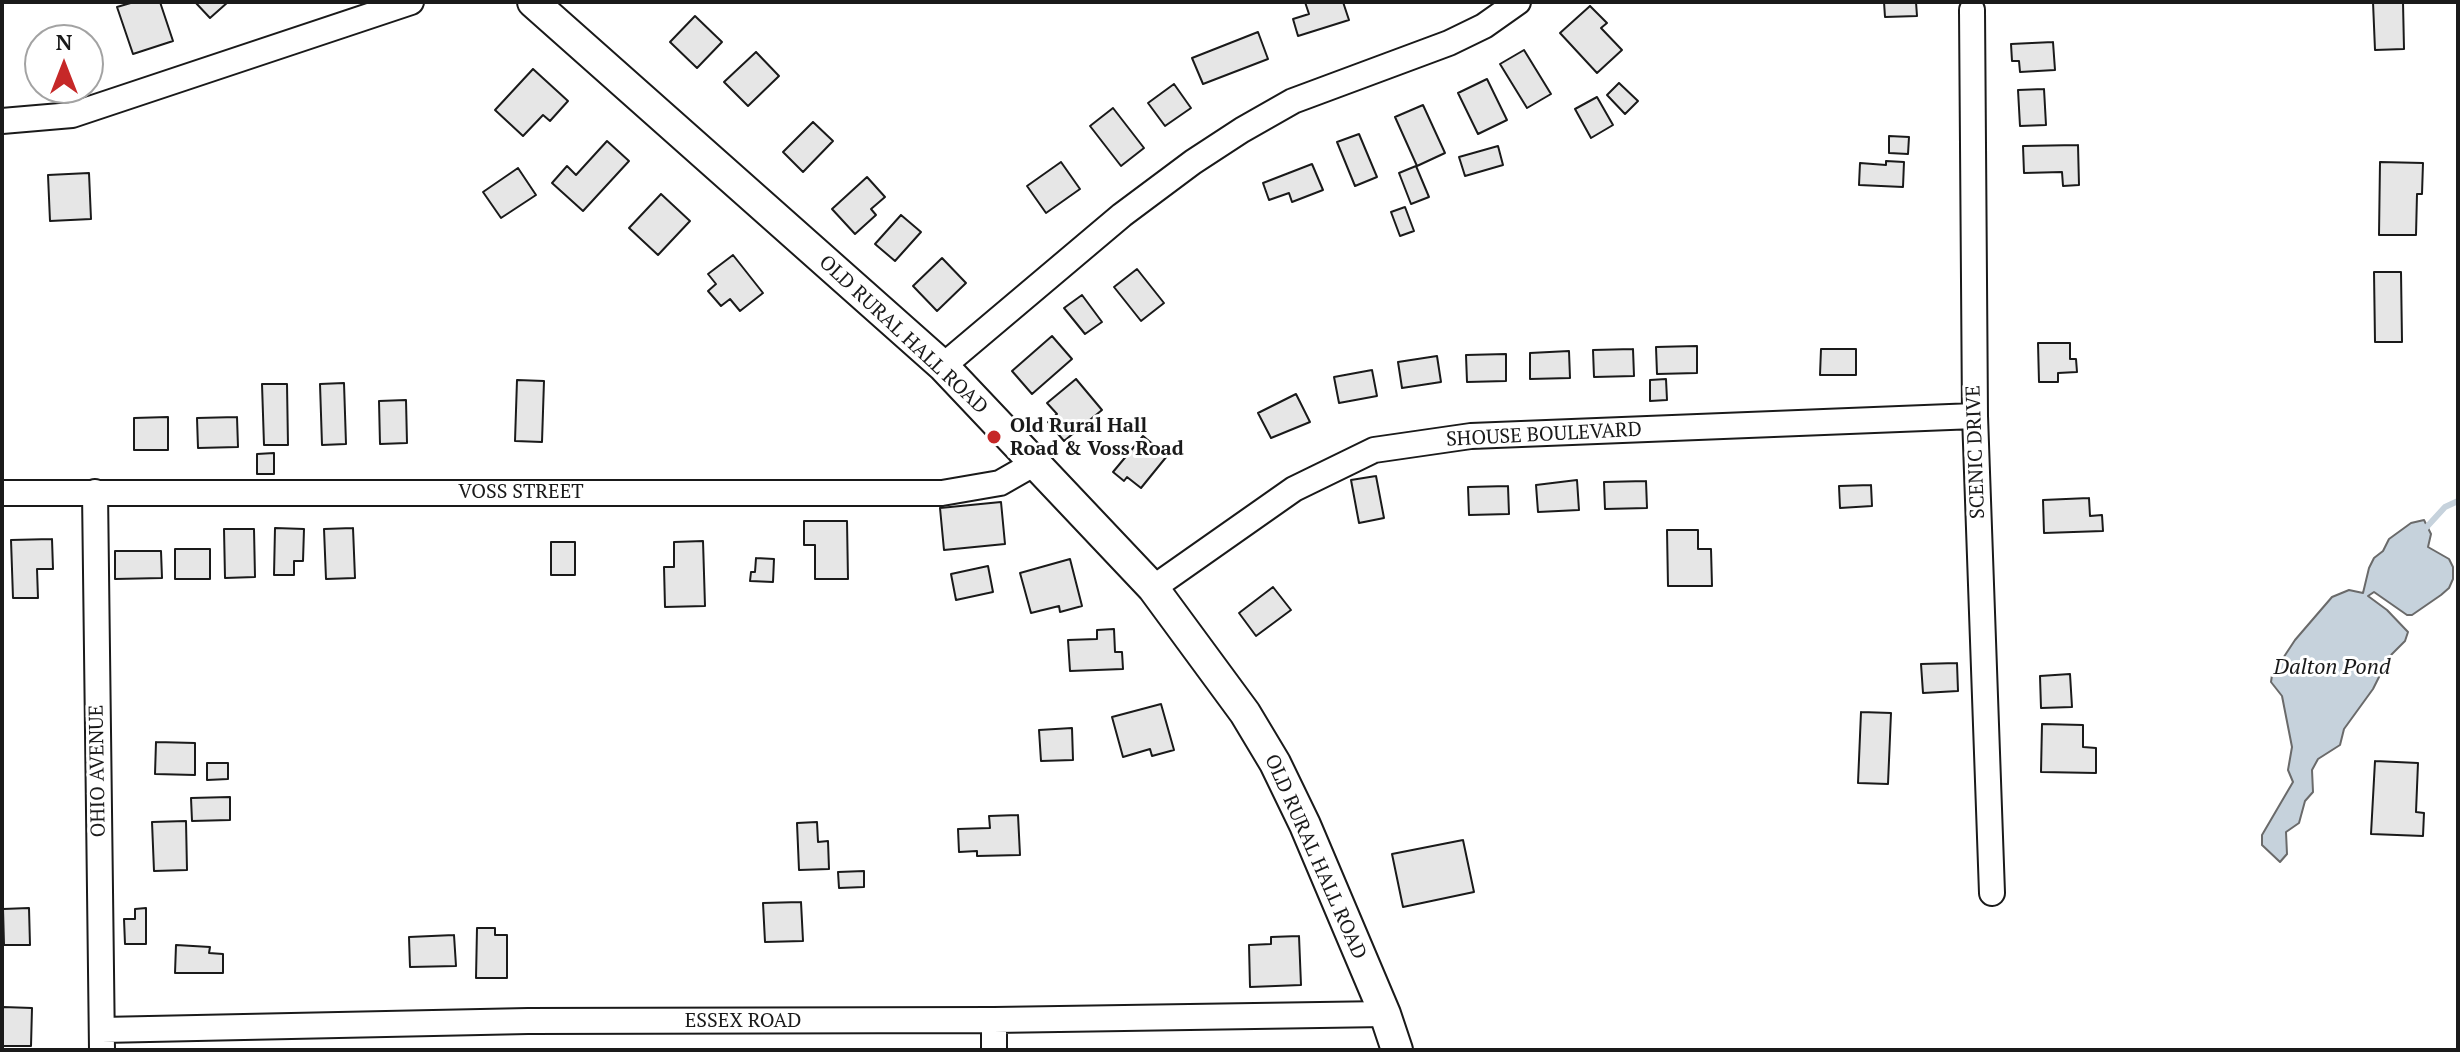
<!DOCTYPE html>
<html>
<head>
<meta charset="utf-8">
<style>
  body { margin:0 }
  #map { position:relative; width:2460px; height:1052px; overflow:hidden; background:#fff; font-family:"PT Serif",serif }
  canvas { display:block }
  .frame { position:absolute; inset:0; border:4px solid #1a1a1a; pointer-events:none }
  .north { position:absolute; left:24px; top:24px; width:80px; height:80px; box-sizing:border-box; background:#fff; border:2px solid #a3a3a3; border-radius:50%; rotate:0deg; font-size:22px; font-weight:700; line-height:32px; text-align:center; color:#1a1a1a }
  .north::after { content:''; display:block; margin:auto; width:28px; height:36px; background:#c62828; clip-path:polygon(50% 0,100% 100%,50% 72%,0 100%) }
</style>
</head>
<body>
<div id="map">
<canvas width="2460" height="1052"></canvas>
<div class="frame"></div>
<div class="north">N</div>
</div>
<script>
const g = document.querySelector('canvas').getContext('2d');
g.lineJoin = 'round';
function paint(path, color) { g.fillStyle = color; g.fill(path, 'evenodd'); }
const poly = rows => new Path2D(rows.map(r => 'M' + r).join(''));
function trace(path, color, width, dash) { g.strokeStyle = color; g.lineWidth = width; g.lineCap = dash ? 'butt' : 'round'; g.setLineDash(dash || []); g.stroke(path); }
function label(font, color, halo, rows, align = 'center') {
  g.font = font + ' "PT Serif",serif'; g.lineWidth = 6; g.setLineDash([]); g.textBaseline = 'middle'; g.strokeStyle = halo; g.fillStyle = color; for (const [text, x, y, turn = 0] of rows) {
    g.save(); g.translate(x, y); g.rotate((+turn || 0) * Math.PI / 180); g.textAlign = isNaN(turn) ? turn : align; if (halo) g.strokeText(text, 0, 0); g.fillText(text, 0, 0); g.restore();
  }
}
const water = poly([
  [2424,520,2431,534,2428,547,2449,559,2453,567,2453,579,2449,588,2441,595,2412,615,2407,615,2374,592,2368,596,2387,610,2408,632,2405,641,2389,657,2373,689,2344,729,2340,745,2318,759,2312,770,2313,792,2305,801,2299,823,2286,832,2287,854,2280,862,2262,845,2262,835,2293,782,2288,770,2292,747,2282,696,2271,682,2272,675,2295,640,2332,597,2349,590,2363,593,2369,568,2374,558,2383,551,2389,539,2411,523,2424,520]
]);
const stream = poly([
  [2423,531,2445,507,2458,501]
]);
const building = poly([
  [134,2,160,2,173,41,133,54,117,7,134,2],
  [195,2,228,2,210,18,195,2],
  [1305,2,1343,2,1349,20,1298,36,1293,19,1309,14,1305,2],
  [1884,2,1916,2,1917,16,1885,17,1884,2],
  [2373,2,2403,2,2404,49,2375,50,2373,2],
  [1590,6,1607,23,1601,28,1622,50,1597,73,1560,33,1590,6],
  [695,16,722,42,697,68,670,42,695,16],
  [1258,32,1268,59,1203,84,1192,58,1258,32],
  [2053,42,2055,70,2020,72,2019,61,2012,61,2011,44,2053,42],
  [1524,50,1551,94,1527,108,1500,64,1524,50],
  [756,52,779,76,748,106,724,82,756,52],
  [533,69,568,101,550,121,543,115,523,136,495,110,533,69],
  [1487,79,1507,120,1478,134,1458,93,1487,79],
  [1619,83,1638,101,1625,114,1607,95,1619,83],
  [1174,84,1191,108,1165,126,1148,103,1174,84],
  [2044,89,2046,125,2020,126,2018,90,2044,89],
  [1597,97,1613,125,1591,138,1575,109,1597,97],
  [1423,105,1445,153,1417,166,1395,117,1423,105],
  [1113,108,1144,148,1121,166,1090,126,1113,108],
  [813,122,833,141,803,172,783,152,813,122],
  [1359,134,1377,177,1355,186,1337,142,1359,134],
  [1889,136,1909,137,1908,154,1889,153,1889,136],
  [607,141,629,161,583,211,552,183,567,166,576,175,607,141],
  [2078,145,2079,185,2063,186,2062,172,2024,173,2023,146,2078,145],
  [1498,146,1503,165,1465,176,1459,157,1498,146],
  [1886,161,1904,162,1903,187,1859,185,1860,163,1886,165,1886,161],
  [1061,162,1080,189,1046,213,1027,186,1061,162],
  [2380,162,2423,163,2422,194,2417,194,2416,235,2379,235,2380,162],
  [1312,164,1323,190,1292,202,1289,193,1269,200,1263,183,1312,164],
  [1416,166,1429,197,1411,204,1399,173,1416,166],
  [518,168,536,195,501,218,483,192,518,168],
  [89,173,91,219,50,221,48,175,89,173],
  [867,177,885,197,871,209,876,215,855,234,832,209,867,177],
  [661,194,690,221,658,255,629,228,661,194],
  [1405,207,1414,231,1400,236,1391,212,1405,207],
  [901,215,921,232,895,261,875,244,901,215],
  [733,255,763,293,740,311,730,299,721,306,708,291,716,284,708,274,733,255],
  [942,258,966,283,937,311,913,286,942,258],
  [1137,269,1164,303,1141,321,1114,287,1137,269],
  [2374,272,2401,272,2402,342,2375,342,2374,272],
  [1082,295,1102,322,1085,334,1064,308,1082,295],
  [1052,336,1072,359,1032,394,1012,371,1052,336],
  [2038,343,2070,343,2070,359,2076,359,2077,372,2058,373,2058,382,2039,382,2038,343],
  [1697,346,1697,373,1657,374,1656,347,1697,346],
  [1633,349,1634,376,1594,377,1593,350,1633,349],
  [1821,349,1856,349,1856,375,1820,375,1821,349],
  [1569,351,1570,378,1530,379,1530,353,1569,351],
  [1506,354,1506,381,1467,382,1466,355,1506,354],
  [1437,356,1441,382,1402,388,1398,362,1437,356],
  [1372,370,1377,396,1339,403,1334,377,1372,370],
  [1076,379,1102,410,1064,441,1048,422,1057,414,1047,403,1076,379],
  [1666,379,1667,400,1650,401,1650,380,1666,379],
  [517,380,544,381,542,442,515,441,517,380],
  [344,383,346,444,322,445,320,384,344,383],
  [262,384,287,384,288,445,264,445,262,384],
  [1296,394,1310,422,1271,438,1258,413,1296,394],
  [406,400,407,443,380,444,379,401,406,400],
  [168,417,168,450,134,450,134,418,168,417],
  [237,417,238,447,198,448,197,418,237,417],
  [1143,436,1167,456,1141,488,1127,477,1124,481,1113,472,1143,436],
  [274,453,274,474,257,474,257,454,274,453],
  [1376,476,1384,518,1359,523,1351,480,1376,476],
  [1577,480,1579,510,1538,512,1536,485,1577,480],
  [1646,481,1647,508,1605,509,1604,482,1646,481],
  [1871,485,1872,506,1840,508,1839,486,1871,485],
  [1508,486,1509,514,1469,515,1468,487,1508,486],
  [2089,498,2090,516,2102,515,2103,531,2044,533,2043,500,2089,498],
  [1001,502,1005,544,944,550,940,508,1001,502],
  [804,521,847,521,848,579,815,579,815,545,804,545,804,521],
  [275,528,304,529,303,561,294,561,294,575,274,575,275,528],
  [353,528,355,578,326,579,324,529,353,528],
  [224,529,254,529,255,577,225,578,224,529],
  [1667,530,1698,530,1698,549,1711,549,1712,586,1668,586,1667,530],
  [52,539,53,569,37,569,38,598,13,598,11,540,52,539],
  [703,541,705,606,665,607,664,567,674,567,674,542,703,541],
  [551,542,575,542,575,575,551,575,551,542],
  [175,549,210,549,210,579,175,579,175,549],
  [115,551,161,551,162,578,115,579,115,551],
  [756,558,774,559,773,582,750,581,751,572,755,572,756,558],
  [1070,559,1082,606,1060,612,1059,606,1031,613,1020,573,1070,559],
  [988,566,993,592,956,600,951,574,988,566],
  [1273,587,1291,610,1256,636,1239,613,1273,587],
  [1114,629,1115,652,1122,652,1123,669,1070,671,1068,640,1097,639,1097,630,1114,629],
  [1957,663,1958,691,1923,693,1921,664,1957,663],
  [2070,674,2072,707,2041,708,2040,676,2070,674],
  [1161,704,1174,750,1152,756,1150,749,1123,757,1112,717,1161,704],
  [1861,712,1891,713,1888,784,1858,783,1861,712],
  [2042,724,2083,725,2083,747,2096,748,2096,773,2041,772,2042,724],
  [1072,728,1073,760,1041,761,1039,730,1072,728],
  [156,742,195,743,195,775,155,774,156,742],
  [2375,761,2418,763,2416,812,2424,813,2423,836,2371,834,2375,761],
  [207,763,228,763,228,779,207,780,207,763],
  [230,797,230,820,192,821,191,798,230,797],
  [1018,815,1020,855,977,856,977,851,959,852,958,829,990,828,989,816,1018,815],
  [186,821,187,870,154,871,152,822,186,821],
  [817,822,818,842,828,841,829,869,799,870,797,823,817,822],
  [1463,840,1474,892,1403,907,1392,854,1463,840],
  [864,871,864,887,839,888,838,872,864,871],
  [801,902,803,941,765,942,763,903,801,902],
  [29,908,30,945,4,945,3,909,29,908],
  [146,908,146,944,125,944,124,919,135,919,135,909,146,908],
  [477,928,495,928,495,935,507,935,507,978,476,978,477,928],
  [454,935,456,966,410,967,409,937,454,935],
  [1299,936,1301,985,1250,987,1249,945,1271,944,1271,937,1299,936],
  [176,945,210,947,209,953,223,954,223,973,175,973,176,945],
  [3,1007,32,1008,31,1046,3,1046,3,1007]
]);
const minor = poly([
  [1972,10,1975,416,1992,893],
  [2,121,72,115,411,2],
  [943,366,1122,215,1193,162,1242,130,1293,101,1449,43,1484,26,1518,2],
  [95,492,102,1050],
  [2,493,942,493,1000,483,1035,463],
  [1153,588,1294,489,1374,450,1471,436,1975,416],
  [102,1030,528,1021,994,1020,1385,1014],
  [994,1050,994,1020]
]);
const major = poly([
  [533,2,943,366,1153,588,1245,713,1275,763,1305,825,1385,1014,1397,1050]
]);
const markers = [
  [994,437,8,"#c62828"]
];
const streetNames = [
  ["OLD RURAL HALL ROAD",903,335,43],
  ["SHOUSE BOULEVARD",1544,435,-3],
  ["SCENIC DRIVE",1976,452,-92],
  ["VOSS STREET",521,492],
  ["OHIO AVENUE",98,771,-91],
  ["OLD RURAL HALL ROAD",1315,857,66],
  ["ESSEX ROAD",743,1021]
];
const poiNames = [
  ["Old Rural Hall",1010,426],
  ["Road & Voss Road",1010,449]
];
const waterNames = [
  ["Dalton Pond",2332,668]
];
paint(water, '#c6d2dc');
trace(water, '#6a6a6a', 2);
trace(stream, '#c6d2dc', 6);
paint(building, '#e6e6e6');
trace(building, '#1a1a1a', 2);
trace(minor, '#1a1a1a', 28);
trace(major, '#1a1a1a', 34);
trace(minor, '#fff', 24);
trace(major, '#fff', 30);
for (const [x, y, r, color] of markers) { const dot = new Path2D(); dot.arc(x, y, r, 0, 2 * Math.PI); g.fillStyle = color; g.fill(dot); trace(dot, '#fff', 3); }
label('20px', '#1a1a1a', '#fff', streetNames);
label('bold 20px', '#1a1a1a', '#fff', poiNames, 'left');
label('italic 22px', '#1a1a1a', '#fff', waterNames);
</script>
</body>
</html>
